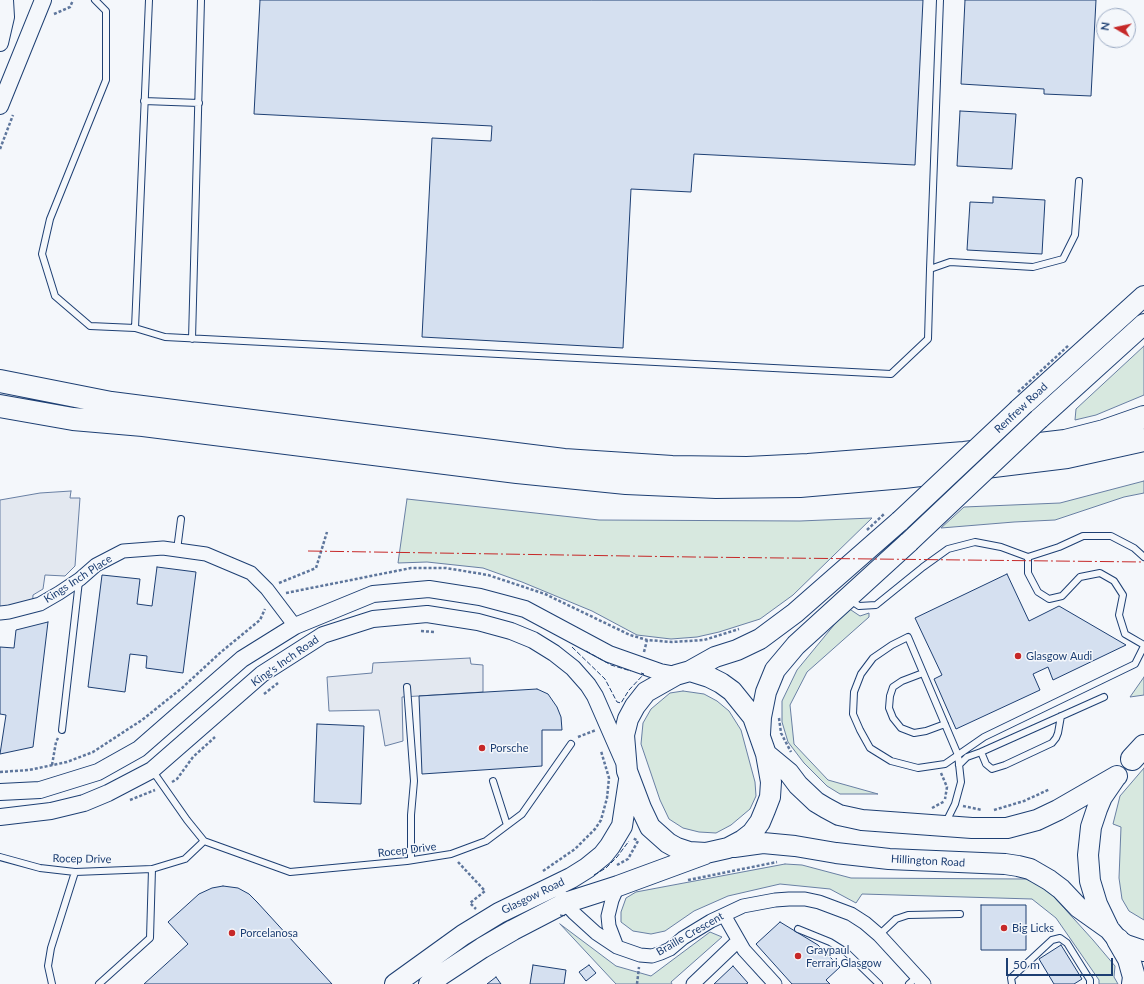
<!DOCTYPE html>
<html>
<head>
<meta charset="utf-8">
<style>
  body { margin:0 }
  #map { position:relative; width:1144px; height:984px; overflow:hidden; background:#f4f7fb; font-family:Lato,sans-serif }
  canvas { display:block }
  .north { position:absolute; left:1096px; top:8px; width:40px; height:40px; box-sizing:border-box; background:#f4f7fb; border:1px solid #9eadc5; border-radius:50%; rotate:279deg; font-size:11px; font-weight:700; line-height:16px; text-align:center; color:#1d3f73 }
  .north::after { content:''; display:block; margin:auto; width:14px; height:18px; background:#c62828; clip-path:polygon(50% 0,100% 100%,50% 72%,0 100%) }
  .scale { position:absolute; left:1006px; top:958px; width:107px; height:18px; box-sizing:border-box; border:2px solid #1d3f73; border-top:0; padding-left:5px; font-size:12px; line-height:14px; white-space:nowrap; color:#1d3f73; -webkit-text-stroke:3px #f4f7fb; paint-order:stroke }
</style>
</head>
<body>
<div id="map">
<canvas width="1144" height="984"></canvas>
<div class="north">N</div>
<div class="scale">50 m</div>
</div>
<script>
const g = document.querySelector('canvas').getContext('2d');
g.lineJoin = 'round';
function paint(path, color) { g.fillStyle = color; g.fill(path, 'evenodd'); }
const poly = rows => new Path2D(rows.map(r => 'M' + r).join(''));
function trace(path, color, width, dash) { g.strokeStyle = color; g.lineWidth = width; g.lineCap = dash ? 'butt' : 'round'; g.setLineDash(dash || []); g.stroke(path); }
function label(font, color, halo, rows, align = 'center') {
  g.font = font + ' Lato,sans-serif'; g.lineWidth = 3; g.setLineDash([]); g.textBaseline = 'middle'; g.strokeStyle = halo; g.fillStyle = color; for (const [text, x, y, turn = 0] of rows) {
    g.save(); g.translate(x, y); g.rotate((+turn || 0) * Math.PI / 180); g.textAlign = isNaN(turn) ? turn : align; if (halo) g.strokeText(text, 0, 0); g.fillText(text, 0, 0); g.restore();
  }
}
const green = poly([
  [1144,346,1144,395,1096,415,1075,420,1076,409,1144,346],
  [1144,481,1144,493,1124,497,1055,520,1014,522,941,528,964,507,1060,503,1144,481],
  [407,499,599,520,800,521,872,518,793,595,760,619,719,632,697,637,671,639,637,635,592,611,522,582,483,568,427,562,398,563,407,499],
  [848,608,860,616,869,613,869,617,807,672,790,705,794,744,828,780,878,794,840,794,827,786,804,763,788,742,782,722,782,701,797,670,848,608],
  [1144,677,1144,695,1130,697,1144,677],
  [683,691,704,694,717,701,729,711,741,730,755,782,756,796,750,809,731,825,716,833,699,832,683,828,669,819,660,800,641,744,643,723,651,709,670,693,683,691],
  [1144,768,1144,920,1129,911,1122,899,1119,878,1121,827,1113,824,1120,796,1144,768],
  [785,864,802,865,851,878,1026,879,1046,888,1093,940,1115,966,1114,977,1118,984,1099,984,1099,980,1056,918,1032,899,862,894,856,903,830,889,780,884,728,896,694,911,665,931,651,934,633,931,621,922,621,912,626,898,636,892,785,864],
  [560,924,616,966,651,976,710,932,722,937,671,982,672,984,616,984,560,924]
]);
const parking = poly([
  [71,491,70,498,80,498,75,566,65,576,45,575,43,589,33,595,32,612,0,616,0,500,40,493,71,491],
  [470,658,471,664,483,665,483,692,402,697,403,741,385,746,379,710,329,711,327,677,372,673,373,663,470,658]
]);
const building = poly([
  [260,0,923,0,915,165,694,154,691,192,631,189,623,348,422,337,432,138,491,141,492,126,254,114,260,0],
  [965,0,1096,0,1091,96,1044,94,1044,89,961,84,965,0],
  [960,111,1016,114,1012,169,957,166,960,111],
  [993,197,1045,200,1042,254,967,250,970,202,993,203,993,197],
  [157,567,196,572,183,673,146,668,147,656,130,654,125,692,88,687,102,575,140,579,137,604,152,606,157,567],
  [1007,574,1029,621,1059,606,1126,645,1053,680,1048,667,1033,674,1040,690,956,729,934,679,942,675,915,618,1007,574],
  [48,622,33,747,0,754,6,715,0,714,0,647,14,648,16,630,48,622],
  [537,689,548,694,557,707,561,717,562,730,542,730,542,766,422,774,419,696,537,689],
  [317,724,364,726,361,804,314,802,317,724],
  [223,886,238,888,249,894,257,902,332,984,144,984,188,944,168,922,199,894,212,888,223,886],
  [981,905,1026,905,1026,950,981,950,981,905],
  [780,922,818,945,840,967,826,980,830,984,792,984,756,944,780,922],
  [1061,945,1082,979,1074,984,1054,984,1039,959,1061,945],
  [533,965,566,970,564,984,530,984,533,965],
  [589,965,596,973,586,981,579,972,589,965],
  [733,966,748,983,746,984,714,984,733,966],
  [496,977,501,984,487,984,496,977]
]);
const path = poly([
  [54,14,70,7,73,0],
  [0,149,13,115],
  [279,583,316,568,327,532],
  [286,593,411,568,446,568,488,575,545,594,630,635,647,640],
  [421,631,434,632],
  [644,652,647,640,672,642,704,640,739,629],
  [264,694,278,683],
  [779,718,781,733,791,752],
  [578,737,596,730],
  [52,765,56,742,58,738],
  [0,772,29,770,67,762,93,752,142,720,182,688,221,652,260,620,265,609],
  [941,773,947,787,945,799],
  [172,782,177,779,193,757,215,737],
  [130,800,155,790],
  [963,806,982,810],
  [932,808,945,801],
  [994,810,1024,801,1050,789],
  [458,862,485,891,470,903,476,909],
  [617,865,628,859,638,841,633,838],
  [543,871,575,849,595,829,601,820,607,798,609,778,601,751],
  [688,880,777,862],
  [637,984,639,967]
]);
const service = poly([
  [95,0,106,11,106,80,50,219,42,254,55,296,90,326,135,328],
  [149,0,135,328,165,337,891,374,928,339,930,269,950,262,1033,267,1063,259,1075,235,1079,181],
  [144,101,199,103],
  [930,269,940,0],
  [192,339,201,0],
  [177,550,181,519],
  [1028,557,1028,573,1038,592,1049,599,1062,596,1080,577,1100,573,1114,581,1123,595,1119,615,1125,634,1144,645],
  [850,600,859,606,876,605,923,567,948,549,975,542,1001,547,1028,557,1059,547,1083,536,1111,536,1134,548,1144,557],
  [923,673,902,681,893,687,890,696,889,708,893,718,901,728,914,733,926,731,945,724],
  [407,687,414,781,411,815,411,860],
  [62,730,79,581],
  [981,752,986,764,992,769,1005,765,1052,743,1056,738,1058,733,1061,716],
  [959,765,967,757,981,752,1104,697],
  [152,770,187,820,204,841],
  [493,781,507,825],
  [946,822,955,804,961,782,958,755,908,637,892,645,873,658,861,674,854,692,853,714,860,730,870,748,891,761,918,768,945,764,984,737,1135,664,1144,646],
  [0,857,40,868,75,872,152,869,185,859,204,841,290,872,407,861,451,854,486,841,522,814,571,744],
  [798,929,830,942,846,952,879,984],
  [879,935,896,919,908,915,960,914],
  [52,984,48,966,51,948,75,872],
  [99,984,150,938,152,869],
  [909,984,917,977],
  [1012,984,1011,978,1052,940,1060,938,1067,943,1090,980,1090,984]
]);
const minor = poly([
  [0,613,9,612,40,604,59,593,80,579,96,565,123,551,163,548,206,554,251,573,267,589,295,626],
  [562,897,565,903,574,913,596,933,617,947,640,955,652,956,661,953,670,949,683,938,711,921,743,906,775,900,789,899,805,899,819,902,851,914,865,923,879,935,924,984],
  [724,915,744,950,775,984],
  [617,947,609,926,608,916,612,900,618,886],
  [693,984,738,941]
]);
const tertiary = poly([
  [0,43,6,17,5,0],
  [0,106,43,0],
  [0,792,40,790,98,772,139,749,242,659,295,626,373,594,429,589,480,597,525,609,609,654,660,672,676,675],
  [0,817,51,811,84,803,108,793,152,770,262,674,323,635,373,619,427,614,478,622,511,631,533,640,554,653,573,668,588,685,595,696,623,760]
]);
const primary = poly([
  [1019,409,1144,296],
  [1039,419,1144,324],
  [690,671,709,677,721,683,732,691,753,717,766,754,771,782,770,797,765,810,760,822,752,833,743,840,728,848,706,853,689,852,677,848,668,843,650,827,641,808,627,771,624,735,628,719,635,706,646,692,676,675,690,671,715,657,737,650,760,639,795,613,900,521],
  [760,734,761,717,766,692,775,670,796,645,909,542],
  [766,754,789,773,798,785,816,802,826,808,839,815,862,820,972,828,1007,828,1037,820,1058,810,1117,776],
  [1115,778,1102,797,1097,809,1091,827,1088,855,1090,881,1097,904,1109,929,1118,940,1126,945,1144,951],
  [734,847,763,843,795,846,836,853,889,859,1005,864,1018,866,1030,869,1049,880,1061,889,1078,907,1109,929],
  [395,984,463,935,499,913,571,878,587,868,603,855,610,846,622,826,629,780],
  [429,984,441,975,482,948,513,930,565,903,618,886,705,854]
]);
const motorway = poly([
  [0,381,111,403,220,417,564,460,672,467,747,468,808,465,964,453,1065,441,1104,431,1144,417],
  [0,406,73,419,143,425,517,472,626,483,716,487,800,486,904,477,1067,457,1144,440],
  [1132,759,1144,746],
  [1118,940,1129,959,1134,977,1133,984]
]);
const pathBridge = poly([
  [1018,392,1069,345],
  [867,530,884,514]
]);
const primaryBridge = poly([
  [900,521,1019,409],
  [909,542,1039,419]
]);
const fence = poly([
  [572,647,605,679,617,702,621,703,629,690,644,674,641,673],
  [586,651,611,665,631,671],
  [594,875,606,868,617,857,629,841],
  [560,915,567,916]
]);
const power = poly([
  [308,551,693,557,1144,562]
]);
const markers = [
  [1018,656,4,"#c62828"],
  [482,748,4,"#c62828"],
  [1004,928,4,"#c62828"],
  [232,933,4,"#c62828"],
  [798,956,4,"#c62828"]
];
const streetNames = [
  ["Renfrew Road",1021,408,-43],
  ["Kings Inch Place",78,579,-33],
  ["King's Inch Road",285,661,-35],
  ["Rocep Drive",407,850,-7],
  ["Rocep Drive",82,859,1],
  ["Hillington Road",928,861,3],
  ["Glasgow Road",533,896,-26],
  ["Braille Crescent",690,934,-30]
];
const poiNames = [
  ["Glasgow Audi",1026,656],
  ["Porsche",490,748],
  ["Big Licks",1012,928],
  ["Porcelanosa",240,933],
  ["Graypaul",806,950],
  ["Ferrari Glasgow",806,963]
];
paint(green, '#d7e8df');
trace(green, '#687fa3', 1);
paint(parking, '#e3e8f0');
trace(parking, '#687fa3', 1);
paint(building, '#d5e0f0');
trace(building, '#1d3f73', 1);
trace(service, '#1d3f73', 8);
trace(minor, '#1d3f73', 15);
trace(tertiary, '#1d3f73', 18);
trace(primary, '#1d3f73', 22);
trace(motorway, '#1d3f73', 24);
trace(path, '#5e769c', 2.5, [3, 2]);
trace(service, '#f4f7fb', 6);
trace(minor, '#f4f7fb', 13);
trace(tertiary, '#f4f7fb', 16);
trace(primary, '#f4f7fb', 20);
trace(motorway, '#f4f7fb', 22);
trace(primaryBridge, '#1d3f73', 22, []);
trace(pathBridge, '#5e769c', 2.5, [3, 2]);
trace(primaryBridge, '#f4f7fb', 20);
trace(fence, '#1d3f73', 1, [5, 2]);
trace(power, '#c62828', 1, [14, 3, 2, 3]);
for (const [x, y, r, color] of markers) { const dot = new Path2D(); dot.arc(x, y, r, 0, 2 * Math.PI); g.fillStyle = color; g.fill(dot); trace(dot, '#f4f7fb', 1.5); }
label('11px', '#1d3f73', '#f4f7fb', streetNames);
label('11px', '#1d3f73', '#f4f7fb', poiNames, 'left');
</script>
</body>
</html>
